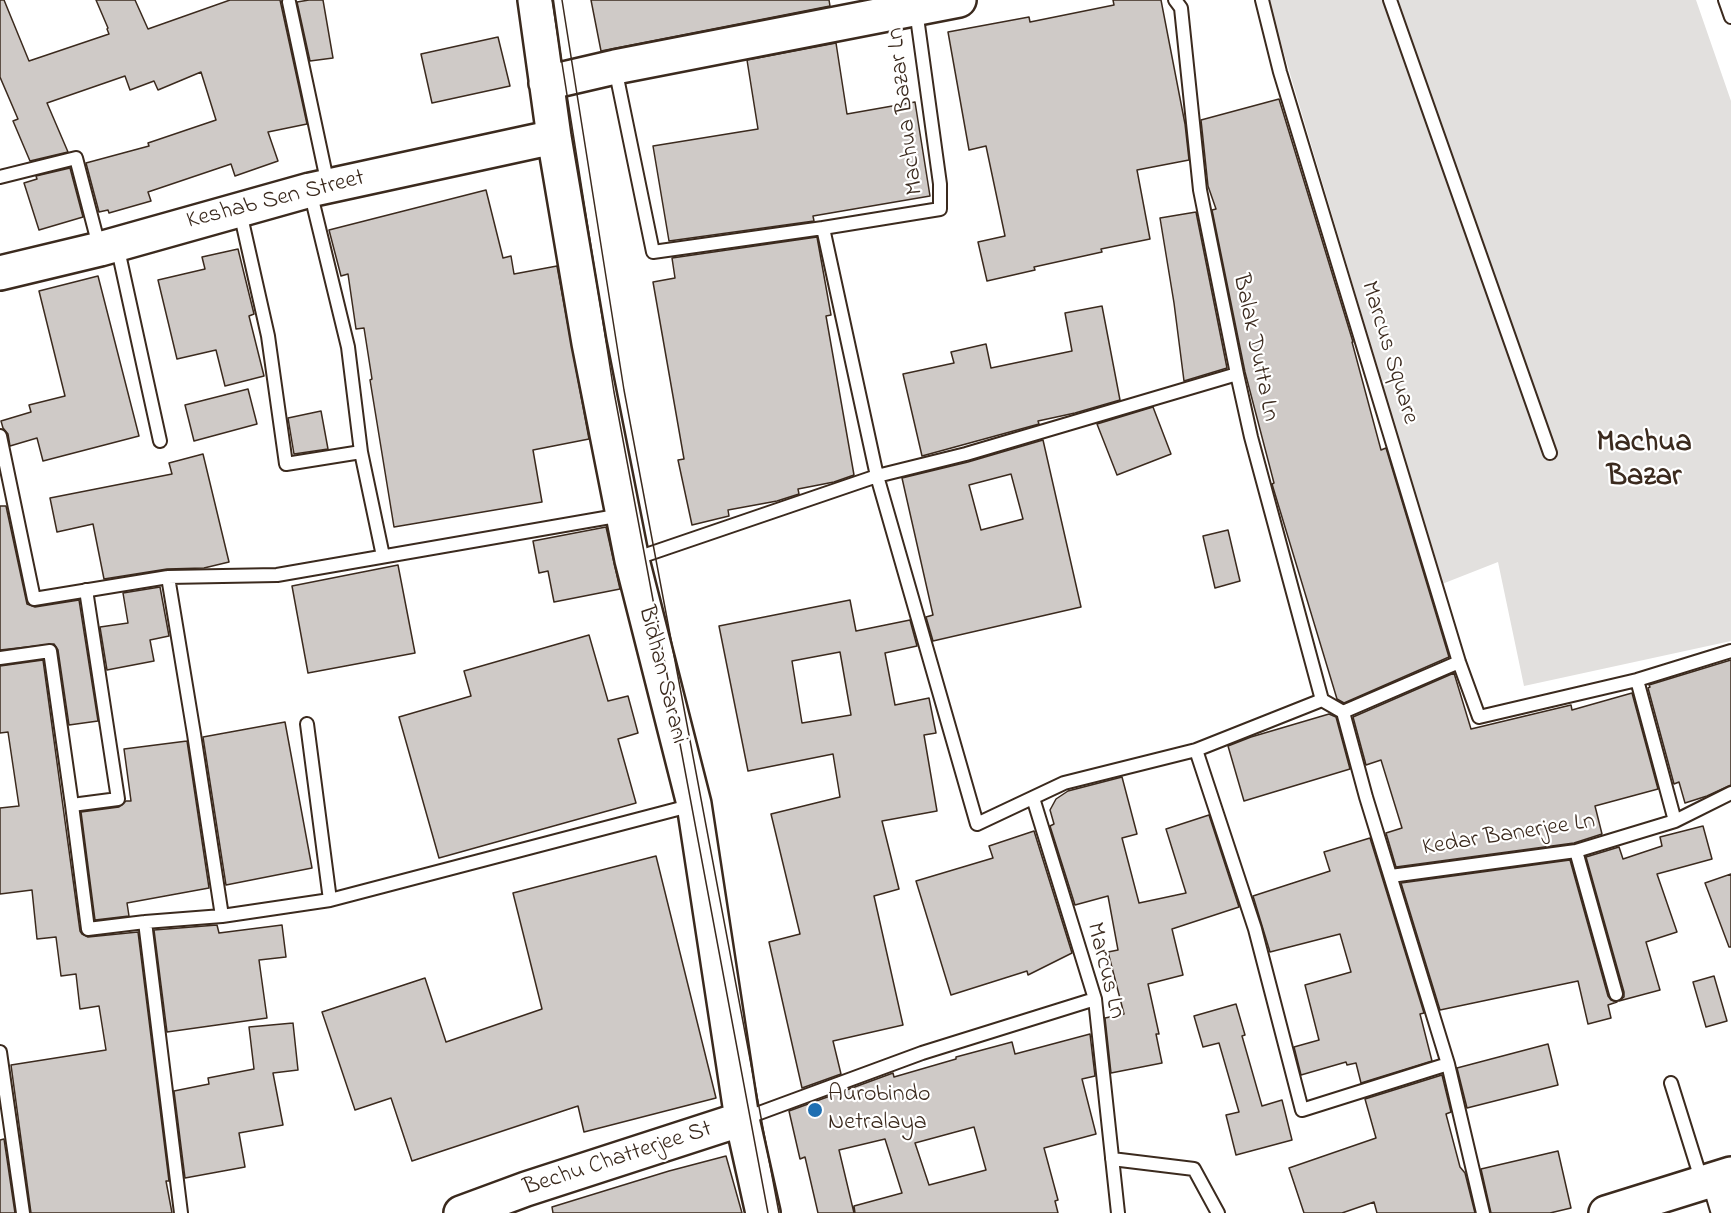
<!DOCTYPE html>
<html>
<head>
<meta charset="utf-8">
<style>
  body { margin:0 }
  canvas { display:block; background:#fff }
</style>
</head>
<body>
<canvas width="1731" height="1213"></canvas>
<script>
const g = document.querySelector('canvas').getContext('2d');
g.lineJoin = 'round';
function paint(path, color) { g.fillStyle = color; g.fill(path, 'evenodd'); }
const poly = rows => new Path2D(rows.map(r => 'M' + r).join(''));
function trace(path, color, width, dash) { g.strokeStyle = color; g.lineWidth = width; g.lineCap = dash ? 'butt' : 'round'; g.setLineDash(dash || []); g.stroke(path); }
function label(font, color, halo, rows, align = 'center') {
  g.font = font + ' "Indie Flower",sans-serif'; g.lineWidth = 4.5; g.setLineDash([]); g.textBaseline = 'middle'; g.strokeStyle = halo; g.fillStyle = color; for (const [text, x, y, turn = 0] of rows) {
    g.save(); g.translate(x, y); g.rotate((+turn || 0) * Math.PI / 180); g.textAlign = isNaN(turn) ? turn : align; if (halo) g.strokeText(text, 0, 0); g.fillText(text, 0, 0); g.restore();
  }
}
const green = poly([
  [1268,0,1696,0,1731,101,1731,641,1524,686,1498,562,1442,584]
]);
const building = poly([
  [0,0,4,0,29,61,109,34,107,29,108,28,96,0,135,0,148,29,230,0,280,0,307,124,268,132,278,161,235,176,231,164,148,192,151,201,109,213,108,210,99,212,86,163,149,146,148,143,216,120,201,72,158,90,154,81,130,90,125,76,47,103,68,152,30,161,13,121,18,119,0,77,0,0],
  [309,0,323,0,333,58,310,61,297,2,309,0],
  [591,0,829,0,830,6,601,51,591,0],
  [1113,0,1161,0,1185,124,1189,160,1137,170,1150,239,1101,249,1102,252,1034,267,1035,270,987,281,978,242,1005,236,986,146,969,150,948,32,1029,17,1030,22,1114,5,1113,0],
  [498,37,510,86,432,103,421,54,498,37],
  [836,43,847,114,915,102,930,196,813,216,814,221,669,241,653,146,758,129,747,60,836,43],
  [1279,99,1353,342,1352,342,1381,450,1386,448,1449,657,1344,703,1337,699,1272,484,1274,483,1245,372,1212,210,1216,209,1208,186,1201,120,1279,99],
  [70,168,83,217,39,230,24,183,37,179,36,176,70,168],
  [486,190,503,258,511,256,514,274,557,266,589,439,533,450,542,502,394,527,370,380,372,379,364,328,356,329,348,274,341,276,329,230,486,190],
  [1196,212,1227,368,1184,381,1174,303,1160,218,1196,212],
  [817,237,831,315,826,316,854,475,834,482,798,489,799,494,777,501,728,510,729,516,692,525,678,460,684,459,653,282,675,278,672,258,817,237],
  [238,249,254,314,249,316,264,376,225,386,216,350,177,359,158,280,205,269,202,257,238,249],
  [98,276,139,436,43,461,37,438,10,446,8,434,3,428,1,421,31,412,29,405,65,396,39,291,98,276],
  [1102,306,1120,400,1075,413,1038,421,1039,424,922,456,903,374,954,363,951,352,986,344,991,368,1072,351,1065,313,1102,306],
  [248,389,257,424,194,441,185,405,248,389],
  [1153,407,1171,454,1117,475,1097,424,1153,407],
  [321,411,328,449,294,454,288,418,321,411],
  [1043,440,1081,607,933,641,926,617,933,615,902,478,968,462,1043,440],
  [1011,474,1023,519,981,530,969,485,1011,474],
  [203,454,229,562,204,568,167,569,104,579,93,524,57,532,50,498,172,474,169,463,203,454],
  [0,506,6,506,27,604,35,607,79,600,98,721,69,725,58,650,54,644,0,650,0,506],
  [606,527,620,589,554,602,548,571,539,573,533,541,606,527],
  [1228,530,1240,581,1215,588,1203,536,1228,530],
  [398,565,415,653,308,673,292,586,398,565],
  [160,587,169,636,150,640,154,661,107,670,100,627,128,623,123,593,160,587],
  [850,600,856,631,910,620,917,646,885,653,895,705,929,698,936,733,924,735,937,811,882,821,899,889,874,896,903,1025,833,1041,841,1074,802,1088,769,942,800,934,771,814,840,797,833,754,748,771,719,626,850,600],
  [840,652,851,715,802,723,792,661,840,652],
  [589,635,608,701,628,696,638,733,618,739,636,803,439,858,399,717,471,696,464,671,589,635],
  [43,660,80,931,82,934,88,937,138,932,169,1181,166,1181,172,1213,31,1213,11,1065,106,1050,99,1006,80,1009,76,974,61,976,56,937,37,939,32,890,0,894,0,808,19,806,8,732,0,733,0,666,43,660],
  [1731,660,1731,785,1707,796,1685,803,1679,782,1674,784,1648,688,1650,687,1649,685,1731,660],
  [1454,673,1471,729,1571,705,1572,710,1632,693,1658,789,1595,806,1602,834,1574,843,1396,867,1386,833,1402,828,1381,760,1366,765,1353,717,1454,673],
  [1329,714,1336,717,1350,769,1244,801,1228,746,1251,737,1329,714],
  [285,722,312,868,226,885,203,737,285,722],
  [187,741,209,888,127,903,129,916,95,920,81,812,119,807,126,801,131,801,124,749,187,741],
  [1122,777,1137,834,1122,838,1139,903,1186,893,1166,829,1209,815,1239,907,1172,929,1183,975,1148,984,1159,1034,1156,1034,1162,1063,1111,1073,1105,1018,1124,1014,1108,952,1118,950,1108,896,1075,905,1050,826,1054,824,1050,810,1056,799,1068,791,1122,777],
  [1703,826,1712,859,1657,874,1677,932,1646,942,1660,990,1619,1001,1624,997,1624,992,1586,857,1619,847,1623,859,1662,846,1660,837,1703,826],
  [1034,831,1072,953,1028,975,1027,971,951,995,916,881,993,858,989,846,1034,831],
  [1370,838,1424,1013,1420,1014,1432,1061,1361,1083,1356,1063,1347,1065,1346,1062,1301,1075,1294,1047,1319,1040,1305,985,1351,972,1340,934,1270,952,1253,896,1330,871,1324,852,1370,838],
  [656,856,716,1098,584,1132,578,1106,412,1161,391,1098,355,1110,322,1012,425,978,446,1042,542,1009,513,893,656,856],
  [1570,860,1608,996,1611,1000,1617,1002,1608,1005,1611,1018,1588,1024,1578,981,1440,1010,1401,883,1570,860],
  [1731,874,1731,947,1729,947,1705,883,1731,874],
  [217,925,219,933,282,925,286,957,259,960,267,1018,167,1032,154,930,217,925],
  [1714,976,1727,1021,1706,1027,1693,982,1714,976],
  [1236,1004,1245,1035,1242,1036,1262,1106,1282,1100,1292,1140,1236,1155,1226,1115,1239,1112,1219,1043,1203,1047,1194,1016,1236,1004],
  [293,1023,298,1070,273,1073,283,1125,239,1133,245,1167,185,1178,174,1091,209,1084,208,1078,254,1069,249,1027,293,1023],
  [1090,1034,1095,1076,1082,1079,1096,1134,1044,1148,1058,1200,1055,1201,1058,1213,855,1213,854,1206,902,1193,885,1139,839,1150,854,1213,818,1213,805,1157,800,1159,789,1111,893,1073,894,1077,956,1059,956,1057,1012,1042,1015,1054,1090,1034],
  [974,1127,986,1170,929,1185,915,1143,974,1127],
  [1548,1044,1558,1085,1467,1108,1457,1068,1548,1044],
  [1442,1075,1451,1112,1446,1114,1460,1167,1465,1173,1475,1213,1377,1213,1374,1202,1342,1213,1304,1213,1289,1168,1376,1138,1365,1099,1442,1075],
  [4,1139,15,1213,0,1213,0,1140,4,1139],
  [1558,1151,1571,1208,1550,1213,1491,1213,1481,1169,1558,1151],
  [726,1156,742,1213,553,1213,552,1207,669,1171,726,1156]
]);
const lane = poly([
  [1175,0,1181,8,1200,190,1237,374,1251,437,1322,700],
  [1262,0,1280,72,1459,662,1479,717,1637,680,1731,651],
  [1390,0,1550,453],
  [1725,0,1731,17],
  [289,2,328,185],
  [615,68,653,252,823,228,877,476,977,824,1064,783,1196,750,1322,700,1343,712,1459,662],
  [0,177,76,158,99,246],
  [310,191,348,347,361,452,383,556],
  [240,212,268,336,286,464,361,452],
  [823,228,940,209,940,184,916,10],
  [117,245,160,441],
  [0,436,34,599,168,577,277,575,622,515],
  [634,559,877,476,966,454,1237,374],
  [168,577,194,734,222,916],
  [0,658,50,651,72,805,88,929,145,922,222,916,330,900,693,805],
  [1637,680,1675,821],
  [1343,712,1366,797,1448,1064,1483,1213],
  [307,724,330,900],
  [1196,750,1255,929,1302,1110,1448,1064],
  [1033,798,1095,999,1118,1213],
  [72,805,118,799,86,590],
  [1576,851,1616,994],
  [1391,876,1576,851,1675,821,1731,793],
  [145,922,181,1213],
  [0,1052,23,1213],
  [1671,1083,1702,1182],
  [743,1119,922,1053,1095,999],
  [1112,1159,1194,1169,1218,1213]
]);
const street = poly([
  [1715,1179,1725,1213]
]);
const secondary = poly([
  [535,0,554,137,589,343,632,560,694,804,742,1119,763,1213],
  [546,83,615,67,959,0],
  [0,273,100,249,310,190,554,137],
  [461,1213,526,1189,742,1119],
  [1606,1213,1731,1174]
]);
const tram = poly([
  [552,0,614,392,768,1213],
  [562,0,624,390,779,1213]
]);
const markers = [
  [815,1110,8,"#1f6fb2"]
];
const streetNames = [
  ["Machua Bazar Ln",907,111,-97],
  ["Keshab Sen Street",276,201,-14],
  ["Balak Dutta Ln",1254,348,78],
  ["Marcus Square",1388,353,73],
  ["Bidhan Sarani",661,675,76],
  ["Kedar Banerjee Ln",1509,836,-9],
  ["Marcus Ln",1104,971,76],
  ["Bechu Chatterjee St",618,1160,-18]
];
const poiNames = [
  ["Aurobindo",828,1096],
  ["Netralaya",828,1124]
];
const districtNames = [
  ["Machua",1644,445],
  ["Bazar",1644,479]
];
paint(green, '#e2e0de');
paint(building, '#cfcac7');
trace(building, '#3b2a1e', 1.5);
trace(lane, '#3b2a1e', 16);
trace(street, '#3b2a1e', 30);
trace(secondary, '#3b2a1e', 38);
trace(lane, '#fff', 12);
trace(street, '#fff', 26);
trace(secondary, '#fff', 33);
trace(tram, '#3b2a1e', 1.5);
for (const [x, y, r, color] of markers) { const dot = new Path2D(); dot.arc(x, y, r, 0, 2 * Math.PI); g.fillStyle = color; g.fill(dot); trace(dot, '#fff', 2); }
label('24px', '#3b2a1e', '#fff', streetNames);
label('24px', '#3b2a1e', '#fff', poiNames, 'left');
label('bold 30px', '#3b2a1e', '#fff', districtNames);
</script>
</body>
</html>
